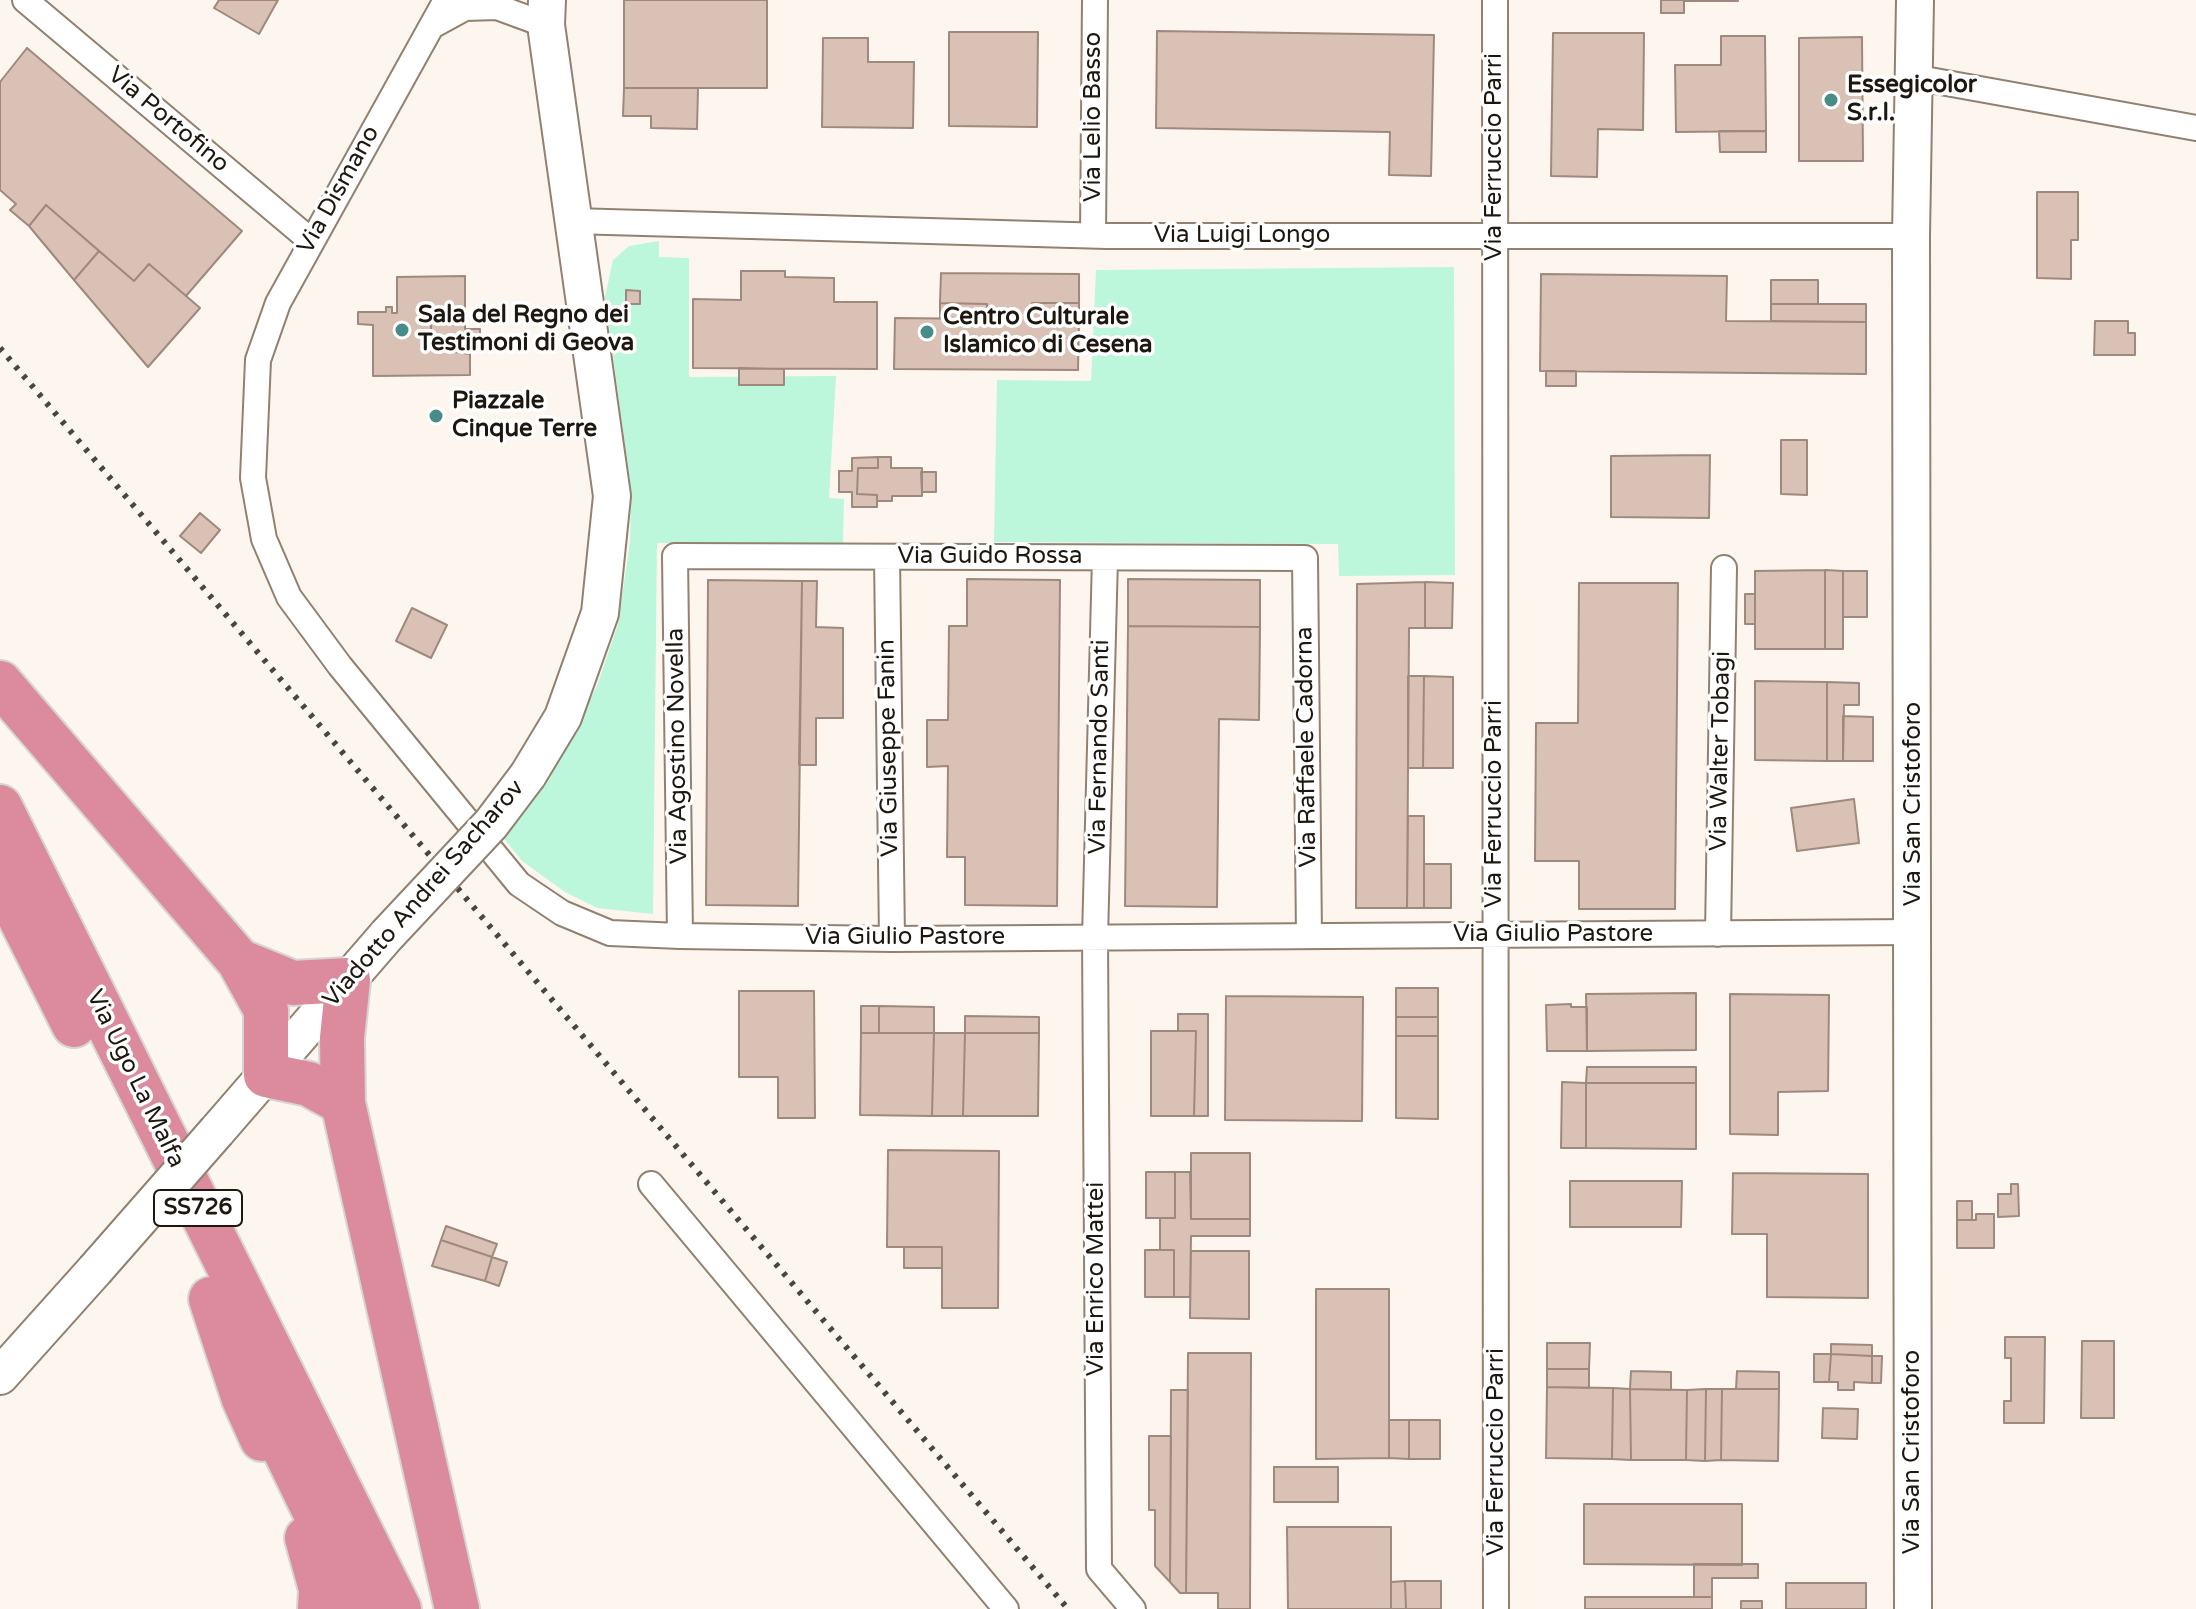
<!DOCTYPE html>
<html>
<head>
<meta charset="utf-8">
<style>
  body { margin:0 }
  canvas { display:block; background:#fdf6ee }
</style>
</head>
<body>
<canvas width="2196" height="1609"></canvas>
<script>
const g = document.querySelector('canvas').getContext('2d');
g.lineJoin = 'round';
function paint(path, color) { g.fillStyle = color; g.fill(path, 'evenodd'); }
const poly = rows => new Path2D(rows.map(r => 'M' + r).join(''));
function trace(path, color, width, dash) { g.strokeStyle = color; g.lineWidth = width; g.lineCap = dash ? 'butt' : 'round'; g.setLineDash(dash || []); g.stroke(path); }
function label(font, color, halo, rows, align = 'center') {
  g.font = font + ' "Varela Round",sans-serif'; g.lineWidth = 7; g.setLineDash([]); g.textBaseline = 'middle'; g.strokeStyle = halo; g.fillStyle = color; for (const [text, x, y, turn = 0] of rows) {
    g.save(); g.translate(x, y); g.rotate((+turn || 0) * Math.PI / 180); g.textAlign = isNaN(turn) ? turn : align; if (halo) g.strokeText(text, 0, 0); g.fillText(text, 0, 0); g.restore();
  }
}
const green = poly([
  [659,241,659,257,689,258,689,377,836,376,829,498,844,499,843,543,657,543,653,914,597,908,565,892,522,861,501,835,563,750,597,686,618,624,630,542,631,490,605,297,613,260,629,246],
  [1454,267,1455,575,1339,576,1338,544,994,542,997,380,1091,381,1096,270]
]);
const building = poly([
  [219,0,278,0,259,34,214,8,219,0],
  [624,0,767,0,767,88,624,88,624,0],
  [1661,0,1738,0,1738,1,1684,1,1684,13,1661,13,1661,0],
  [1157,31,1434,35,1431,176,1389,175,1390,132,1156,128,1157,31],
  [949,32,1038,32,1037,127,949,126,949,32],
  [1553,33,1644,33,1643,130,1598,129,1597,177,1551,176,1553,33],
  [1721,36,1765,36,1766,131,1676,132,1675,65,1721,65,1721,36],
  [1862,37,1863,161,1799,161,1799,38,1862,37],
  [823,38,868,38,868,62,914,62,913,128,822,127,823,38],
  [27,48,242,231,186,296,149,264,134,281,46,205,29,226,10,210,16,204,0,190,0,82,27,48],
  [624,88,698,88,697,129,651,128,651,116,623,116,624,88],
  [1719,131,1766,131,1766,152,1720,152,1719,131],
  [2037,192,2078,192,2078,240,2071,240,2071,279,2037,278,2037,192],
  [46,205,99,251,74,280,29,226,46,205],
  [99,251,134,281,149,264,200,308,148,367,74,280,99,251],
  [741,271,785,271,785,277,834,278,834,302,877,302,877,369,693,368,693,299,741,300,741,271],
  [941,273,1079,274,1079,303,1032,303,1032,319,1079,319,1078,370,894,369,895,318,987,319,987,304,940,303,941,273],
  [1541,274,1727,276,1726,321,1866,322,1866,374,1540,371,1541,274],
  [465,276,465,316,431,316,431,337,442,337,442,350,470,354,470,375,373,376,373,325,358,324,358,312,386,312,386,307,392,307,392,313,397,313,397,277,465,276],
  [1771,280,1818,280,1818,304,1771,304,1771,280],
  [626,290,640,291,640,304,626,304,626,290],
  [940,303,987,304,987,319,940,319,940,303],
  [1032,303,1079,303,1079,319,1032,319,1032,303],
  [1771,304,1866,304,1866,322,1771,321,1771,304],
  [431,316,465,316,465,329,480,329,480,340,431,337,431,316],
  [2095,321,2128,321,2128,333,2135,333,2135,355,2094,355,2095,321],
  [739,368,784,369,784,385,739,385,739,368],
  [1546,371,1576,371,1576,386,1546,386,1546,371],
  [1781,440,1807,440,1807,495,1781,494,1781,440],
  [1710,455,1709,518,1611,517,1611,456,1710,455],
  [878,457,878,468,858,468,857,494,877,495,877,507,852,507,852,492,839,492,839,471,852,471,852,458,878,457],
  [878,457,891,457,891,468,922,468,922,496,892,496,892,501,877,501,877,495,857,494,858,468,878,468,878,457],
  [921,472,936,472,936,492,922,492,921,472],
  [200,513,220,530,201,553,180,536,200,513],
  [1825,570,1825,649,1755,649,1755,571,1825,570],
  [1825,570,1843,571,1843,649,1825,649,1825,570],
  [1843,571,1867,571,1867,617,1843,617,1843,571],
  [967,579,1060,580,1057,906,965,905,965,857,947,857,948,766,927,767,927,720,948,720,949,626,967,626,967,579],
  [1128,579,1260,580,1260,627,1128,626,1128,579],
  [708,580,802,581,798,906,706,905,708,580],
  [802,581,817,581,816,627,843,628,843,718,816,718,816,765,799,765,802,581],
  [1425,582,1453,583,1452,628,1425,628,1425,582],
  [1425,582,1425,628,1409,628,1407,908,1356,908,1357,584,1425,582],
  [1579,583,1678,583,1675,909,1579,909,1579,861,1535,861,1536,723,1578,723,1579,583],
  [1745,594,1755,594,1755,624,1745,624,1745,594],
  [412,608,447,625,431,658,396,641,412,608],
  [1128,626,1260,627,1259,720,1219,719,1217,907,1125,906,1128,626],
  [1408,676,1424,676,1423,768,1408,768,1408,676],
  [1424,676,1453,677,1453,768,1423,768,1424,676],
  [1755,681,1827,682,1827,761,1755,760,1755,681],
  [1827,682,1859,683,1859,705,1844,705,1843,761,1827,761,1827,682],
  [1843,716,1873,717,1873,761,1843,761,1843,716],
  [1854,799,1859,843,1797,851,1791,808,1854,799],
  [1408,816,1424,816,1424,908,1407,908,1408,816],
  [1424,864,1451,864,1451,908,1424,908,1424,864],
  [1396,988,1438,988,1438,1017,1396,1017,1396,988],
  [739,991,814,991,815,1118,778,1118,778,1077,739,1077,739,991],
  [1696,993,1696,1050,1587,1051,1586,994,1696,993],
  [1730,994,1829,995,1828,1091,1778,1092,1778,1135,1730,1134,1730,994],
  [1226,996,1363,997,1362,1121,1225,1120,1226,996],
  [1571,1004,1571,1007,1587,1007,1587,1051,1547,1051,1546,1005,1571,1004],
  [861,1006,879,1006,879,1033,861,1033,861,1006],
  [879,1006,934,1007,934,1033,879,1033,879,1006],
  [1178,1014,1208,1014,1208,1116,1194,1116,1196,1031,1178,1031,1178,1014],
  [965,1016,1039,1017,1039,1033,965,1033,965,1016],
  [1396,1017,1438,1017,1438,1036,1396,1036,1396,1017],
  [1151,1031,1196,1031,1194,1116,1151,1116,1151,1031],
  [861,1033,934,1033,932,1116,860,1115,861,1033],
  [934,1033,965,1033,963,1116,932,1116,934,1033],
  [965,1033,1039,1033,1038,1116,963,1116,965,1033],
  [1396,1036,1438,1036,1438,1119,1396,1118,1396,1036],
  [1587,1067,1696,1067,1696,1083,1586,1083,1587,1067],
  [1562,1082,1586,1083,1586,1148,1561,1148,1562,1082],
  [1586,1083,1696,1083,1696,1149,1586,1148,1586,1083],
  [888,1150,999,1151,998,1308,942,1308,942,1247,887,1247,888,1150],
  [1191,1153,1250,1153,1250,1219,1191,1219,1191,1153],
  [1146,1172,1175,1172,1175,1218,1146,1218,1146,1172],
  [1175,1172,1190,1172,1191,1219,1250,1219,1250,1236,1191,1236,1190,1297,1174,1297,1174,1250,1160,1250,1160,1218,1175,1218,1175,1172],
  [1733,1173,1868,1174,1868,1298,1767,1297,1767,1234,1732,1234,1733,1173],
  [1570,1181,1682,1181,1681,1227,1570,1227,1570,1181],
  [2011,1184,2018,1184,2019,1216,1998,1217,1998,1194,2011,1194,2011,1184],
  [1957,1201,1972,1201,1972,1220,1957,1220,1957,1201],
  [1976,1214,1994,1214,1994,1248,1957,1248,1957,1220,1976,1220,1976,1214],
  [446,1226,497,1244,492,1257,441,1240,446,1226],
  [441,1240,492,1257,485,1281,432,1266,441,1240],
  [904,1247,942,1247,942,1268,904,1268,904,1247],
  [1145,1250,1174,1250,1174,1297,1145,1297,1145,1250],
  [1191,1251,1249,1251,1249,1319,1190,1318,1191,1251],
  [492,1257,507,1262,499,1286,485,1281,492,1257],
  [1316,1289,1389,1289,1389,1458,1316,1459,1316,1289],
  [2005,1337,2045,1337,2044,1423,2004,1423,2004,1401,2011,1401,2011,1358,2005,1358,2005,1337],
  [2082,1341,2114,1341,2114,1418,2081,1418,2082,1341],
  [1547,1343,1590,1343,1589,1369,1547,1369,1547,1343],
  [1831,1344,1872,1345,1872,1356,1831,1354,1831,1344],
  [1188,1353,1251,1353,1250,1609,1218,1609,1218,1593,1186,1593,1188,1353],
  [1814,1354,1831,1354,1829,1382,1814,1382,1814,1354],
  [1831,1354,1872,1356,1872,1383,1854,1382,1854,1390,1838,1390,1838,1382,1829,1382,1831,1354],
  [1872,1356,1882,1356,1881,1383,1872,1383,1872,1356],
  [1547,1369,1589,1369,1589,1388,1547,1387,1547,1369],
  [1631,1371,1671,1372,1671,1390,1630,1389,1631,1371],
  [1737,1371,1779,1372,1779,1389,1736,1389,1737,1371],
  [1547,1387,1613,1388,1612,1459,1546,1458,1547,1387],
  [1613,1388,1630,1389,1631,1460,1612,1459,1613,1388],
  [1630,1389,1687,1390,1686,1460,1631,1460,1630,1389],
  [1706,1389,1722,1389,1721,1460,1705,1461,1706,1389],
  [1706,1389,1705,1461,1686,1460,1687,1390,1706,1389],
  [1722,1389,1779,1389,1778,1461,1721,1460,1722,1389],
  [1171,1390,1188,1390,1186,1593,1180,1593,1170,1582,1171,1390],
  [1823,1408,1858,1409,1857,1439,1822,1438,1823,1408],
  [1389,1420,1409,1420,1409,1459,1389,1458,1389,1420],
  [1409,1420,1440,1420,1440,1459,1409,1459,1409,1420],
  [1149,1436,1171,1436,1170,1582,1155,1566,1155,1510,1149,1510,1149,1436],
  [1274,1467,1338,1467,1338,1502,1274,1502,1274,1467],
  [1584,1504,1742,1504,1742,1565,1584,1564,1584,1504],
  [1287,1527,1391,1527,1391,1609,1288,1609,1287,1527],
  [1694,1564,1758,1564,1758,1578,1712,1578,1712,1597,1694,1597,1694,1564],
  [1405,1581,1441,1581,1441,1609,1406,1609,1405,1581],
  [1405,1581,1406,1609,1391,1609,1391,1582,1405,1581],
  [1786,1583,1866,1583,1866,1609,1786,1609,1786,1583],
  [1585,1597,1712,1597,1712,1609,1585,1609,1585,1597],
  [1741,1601,1762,1601,1762,1609,1741,1609,1741,1601]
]);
const street = poly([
  [25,0,310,240],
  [446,0,278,303,258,360,253,478,264,539,289,597,340,666,519,884,562,913,610,933,680,936,892,939,1914,932],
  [1495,0,1496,1609],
  [432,26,465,8,497,7,546,25],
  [1913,77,2196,128],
  [572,221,1107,236,1911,236],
  [1093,235,1095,0],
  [887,557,892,939],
  [1105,558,1095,937,1099,1569,1133,1609],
  [1718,934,1724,568],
  [680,936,675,556,1305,558,1309,936],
  [651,1184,1006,1609]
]);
const secondary = poly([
  [528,775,563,717,600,613,612,496,546,25,547,0],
  [217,1131,387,935],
  [0,1376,95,1270],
  [1913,1609,1911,236,1915,0]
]);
const highway = poly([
  [0,683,239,961,266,1010,266,1075,309,1084,343,1103],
  [0,807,399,1609],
  [0,877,74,1025],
  [239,961,293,983,348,980,342,1038,343,1103,457,1609],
  [211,1299,244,1399,262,1439],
  [263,1405,362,1609],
  [307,1538,321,1589,320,1609]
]);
const rail = poly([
  [0,348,1068,1609]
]);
const secondaryBridge = poly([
  [387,935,491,824,528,775],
  [95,1270,217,1131]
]);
const markers = [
  [1831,100,8,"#468d88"],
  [402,330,8,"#468d88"],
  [927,332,8,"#468d88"],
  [436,416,8,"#468d88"]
];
const shields = [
  [198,1208,88]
];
const shieldNames = [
  ["SS726",198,1208]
];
const poiNames = [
  ["Essegicolor",1847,86],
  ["S.r.l.",1847,114],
  ["Sala del Regno dei",418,316],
  ["Testimoni di Geova",418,344],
  ["Centro Culturale",943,318],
  ["Islamico di Cesena",943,346],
  ["Piazzale",452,402],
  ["Cinque Terre",452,430]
];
const streetNames = [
  ["Via Lelio Basso",1094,117,-90],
  ["Via Portofino",168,120,40],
  ["Via Ferruccio Parri",1495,157,-90],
  ["Via Dismano",339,190,-61],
  ["Via Luigi Longo",1242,236],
  ["Via Guido Rossa",990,557],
  ["Via Agostino Novella",678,746,-91],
  ["Via Fernando Santi",1100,747,-89],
  ["Via Raffaele Cadorna",1307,747,-91],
  ["Via Giuseppe Fanin",889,748,-91],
  ["Via Walter Tobagi",1721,751,-89],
  ["Via Ferruccio Parri",1495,804,-90],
  ["Via San Cristoforo",1914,804,-90],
  ["Viadotto Andrei Sacharov",424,894,-49],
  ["Via Giulio Pastore",1553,935],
  ["Via Giulio Pastore",905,938],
  ["Via Ugo La Malfa",135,1079,64],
  ["Via Enrico Mattei",1097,1279,-90],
  ["Via Ferruccio Parri",1497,1452,-90],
  ["Via San Cristoforo",1913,1452,-90]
];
paint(green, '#bcf7db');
paint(building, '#dac1b6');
trace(building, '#9f887d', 2);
trace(street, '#928170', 28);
trace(secondary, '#928170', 40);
trace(highway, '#d6d5d4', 48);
trace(street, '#fff', 24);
trace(secondary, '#fff', 36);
trace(highway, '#dc8b9c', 44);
trace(rail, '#4c453e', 6, [4, 8]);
trace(secondaryBridge, '#928170', 40, []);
trace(secondaryBridge, '#fff', 36);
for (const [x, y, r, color] of markers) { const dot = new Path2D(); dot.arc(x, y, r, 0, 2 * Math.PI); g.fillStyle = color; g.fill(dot); trace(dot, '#fff', 3); }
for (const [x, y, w] of shields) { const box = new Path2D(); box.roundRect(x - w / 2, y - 18, w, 36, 6); g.fillStyle = '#fff'; g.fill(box); trace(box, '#1d1710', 2); }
label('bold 22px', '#1d1710', null, shieldNames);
label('bold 24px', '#1d1710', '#fff', poiNames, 'left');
label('24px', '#1d1710', '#fff', streetNames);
</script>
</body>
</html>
